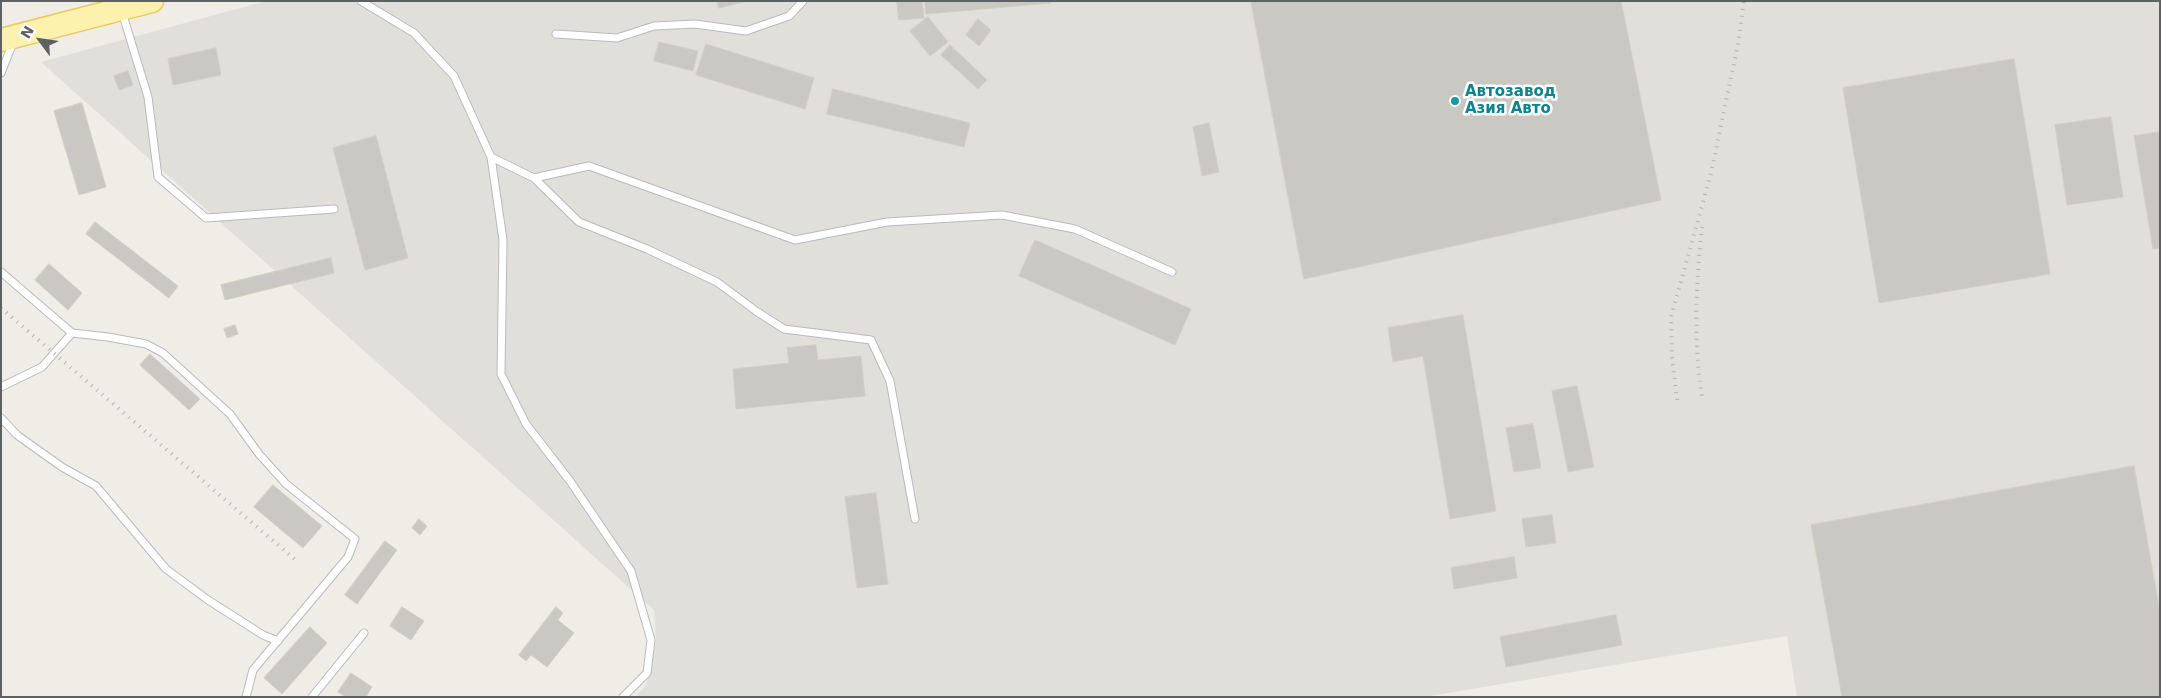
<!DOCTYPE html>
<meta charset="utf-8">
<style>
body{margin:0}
#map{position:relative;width:2161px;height:698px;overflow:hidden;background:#efede5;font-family:"DejaVu Sans",sans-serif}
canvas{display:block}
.frame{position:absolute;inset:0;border:2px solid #5d6065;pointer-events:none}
.north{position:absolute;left:15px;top:15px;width:50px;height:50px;-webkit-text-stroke:4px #fff;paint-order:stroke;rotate:301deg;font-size:14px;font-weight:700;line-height:20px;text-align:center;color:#5d6065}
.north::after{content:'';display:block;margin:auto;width:18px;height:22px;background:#5d6065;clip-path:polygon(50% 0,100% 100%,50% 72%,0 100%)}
</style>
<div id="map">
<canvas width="2161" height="698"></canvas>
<div class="frame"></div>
<div class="north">N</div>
</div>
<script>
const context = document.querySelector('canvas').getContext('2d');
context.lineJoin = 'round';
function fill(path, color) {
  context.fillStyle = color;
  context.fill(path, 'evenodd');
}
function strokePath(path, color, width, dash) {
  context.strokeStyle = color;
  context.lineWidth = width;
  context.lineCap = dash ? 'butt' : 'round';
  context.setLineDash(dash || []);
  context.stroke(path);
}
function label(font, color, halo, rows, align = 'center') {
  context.font = font + ' "DejaVu Sans",sans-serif';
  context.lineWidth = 5;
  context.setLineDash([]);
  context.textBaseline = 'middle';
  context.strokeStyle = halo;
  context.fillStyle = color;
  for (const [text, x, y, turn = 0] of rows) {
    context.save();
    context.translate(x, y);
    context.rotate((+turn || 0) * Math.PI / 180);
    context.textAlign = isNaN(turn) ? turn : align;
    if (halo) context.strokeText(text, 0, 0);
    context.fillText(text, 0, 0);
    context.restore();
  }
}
fill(new Path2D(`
 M266,1H2160V697H1797L1787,636L1424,697H635L646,685L656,642L654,610L41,62Z`), '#e1dfda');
const building = new Path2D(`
 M717,1H747L719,8Z
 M897,1H922L924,18L899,20Z
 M925,1H1051V3L926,14Z
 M1251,1H1621L1661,200L1304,279Z
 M928,17L948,42L930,56L910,31Z
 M978,19L991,30L979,46L966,35Z
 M659,42L698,51L693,71L654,61Z
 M706,44L814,78L805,109L696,75Z
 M950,45L987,80L978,89L941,55Z
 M216,48L221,75L173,85L168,59Z
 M2014,59L2050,274L1879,303L1843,88Z
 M128,71L133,85L119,90L114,76Z
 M833,89L970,123L964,147L827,114Z
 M82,103L106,187L79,195L54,111Z
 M2111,117L2123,197L2067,205L2055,125Z
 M1209,123L1219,172L1202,176L1193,127Z
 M2160,132V248L2153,249L2134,136Z
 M376,136L408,258L365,270L333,148Z
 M95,222L178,286L169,298L86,234Z
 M1035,240L1191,309L1175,345L1019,276Z
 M331,258L334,273L225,300L221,285Z
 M49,264L82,293L68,310L35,280Z
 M1463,315L1496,511L1450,519L1423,356L1393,362L1388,328Z
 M235,325L238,334L227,338L224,329Z
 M816,345L818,360L861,356L865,396L736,409L733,369L789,363L787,348Z
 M150,354L200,399L189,410L140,365Z
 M1577,386L1594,467L1568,472L1552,391Z
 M1533,424L1541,468L1514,472L1506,428Z
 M2134,466L2160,612V697H1842L1811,525Z
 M273,485L322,526L303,548L254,507Z
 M876,493L888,584L857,588L845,497Z
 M1552,515L1556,543L1526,547L1522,519Z
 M419,519L427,526L420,535L412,528Z
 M385,541L397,550L357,604L345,595Z
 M1514,557L1517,578L1454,589L1451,568Z
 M402,607L424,621L411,640L390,626Z
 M556,607L563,613L558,620L574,633L547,667L531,655L526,661L519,655Z
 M1616,615L1622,645L1506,667L1500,637Z
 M310,627L327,643L282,694L264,678Z
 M351,673L372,687L366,697H346L338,692Z`);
fill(building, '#cac8c2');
strokePath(building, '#d3cfc4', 1);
const lane = new Path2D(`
 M361,1L414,33L454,76L491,157L503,240L501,374L526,424L570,481L631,571L651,640L647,673L623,697
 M122,12L148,97L158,177L206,218L334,209
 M556,34L617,38L654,26L695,24L746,31L789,16L803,1
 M1,73L14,40
 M491,157L534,178L579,222L647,249L717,282L756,311L784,329L871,340L890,381L915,519
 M534,178L589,166L795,240L887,222L1002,215L1075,229L1172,272
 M1,272L72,333L42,367L1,387
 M72,333L108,337L146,344L163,353L230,414L259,454L286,484L355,539L348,557L253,670L246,697
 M1,418L17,435L62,467L96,486L166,569L208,600L263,635L278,641
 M312,697L364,633`);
const primary = new Path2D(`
 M1,40L152,1`);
strokePath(lane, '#b8babf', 9);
strokePath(primary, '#ecc861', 25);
strokePath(lane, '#fff', 7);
strokePath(primary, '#fcf1ad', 22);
strokePath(new Path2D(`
 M1702,227C1696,284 1693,340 1702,397
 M1,308L298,562
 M1677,400L1672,357L1671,317L1711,173L1738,44L1744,1`), '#b4b4b5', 4, [1, 6]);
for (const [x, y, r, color] of [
 [1455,101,5,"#0f9aa8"]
]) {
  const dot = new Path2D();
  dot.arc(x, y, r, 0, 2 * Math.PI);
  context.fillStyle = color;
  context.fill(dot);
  strokePath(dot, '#fff', 2);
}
label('bold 15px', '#0d838f', '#fff', [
 ["Автозавод",1465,92],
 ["Азия Авто",1465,109]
], 'left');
</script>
